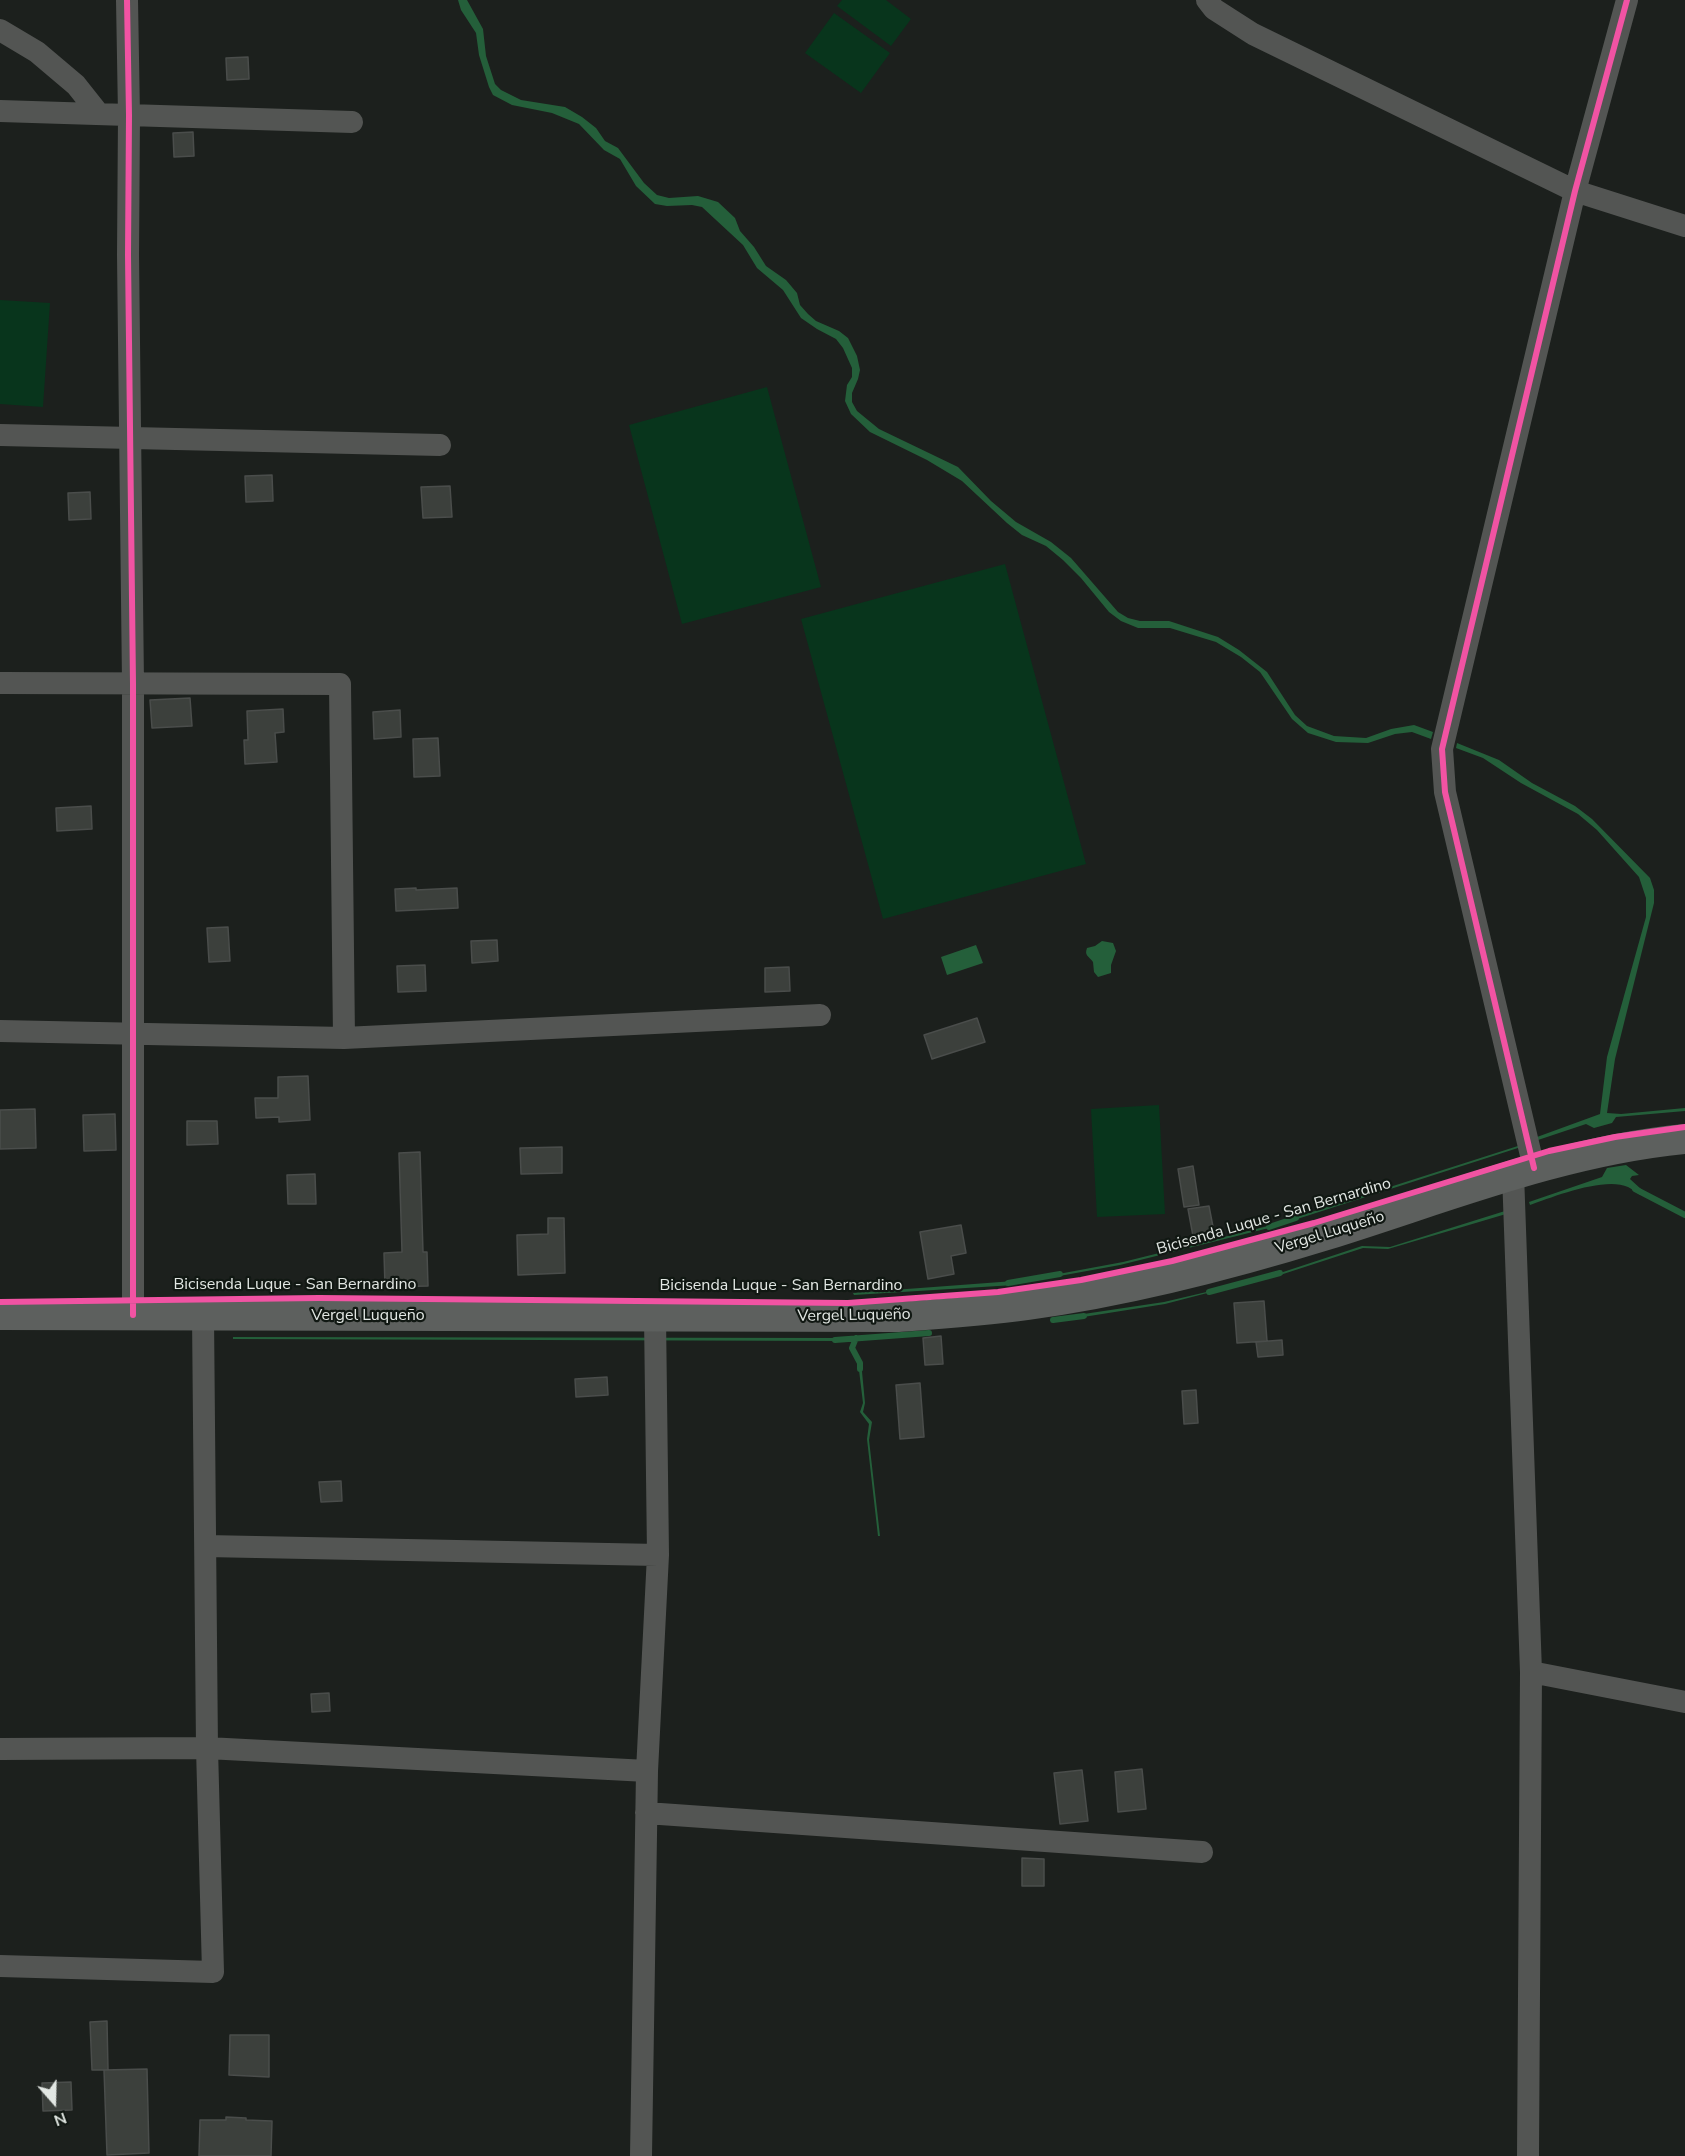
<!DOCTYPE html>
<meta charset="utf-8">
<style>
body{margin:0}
#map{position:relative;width:1685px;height:2156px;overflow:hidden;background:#1c201d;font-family:"Nunito Sans",sans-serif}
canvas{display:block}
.north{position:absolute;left:24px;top:2072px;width:60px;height:60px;-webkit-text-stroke:4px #111813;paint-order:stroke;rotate:160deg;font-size:16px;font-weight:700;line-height:24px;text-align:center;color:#e2e7e3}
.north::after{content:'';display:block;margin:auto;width:21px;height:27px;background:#e2e7e3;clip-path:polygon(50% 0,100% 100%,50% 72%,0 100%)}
</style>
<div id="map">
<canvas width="1685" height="2156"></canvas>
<div class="north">N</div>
</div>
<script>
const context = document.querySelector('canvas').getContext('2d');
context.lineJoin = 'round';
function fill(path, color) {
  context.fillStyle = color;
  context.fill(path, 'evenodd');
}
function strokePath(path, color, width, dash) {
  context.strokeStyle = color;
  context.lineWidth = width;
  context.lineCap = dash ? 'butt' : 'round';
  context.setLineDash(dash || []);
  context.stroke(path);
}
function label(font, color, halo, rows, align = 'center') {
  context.font = font + ' "Nunito Sans",sans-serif';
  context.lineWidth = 4.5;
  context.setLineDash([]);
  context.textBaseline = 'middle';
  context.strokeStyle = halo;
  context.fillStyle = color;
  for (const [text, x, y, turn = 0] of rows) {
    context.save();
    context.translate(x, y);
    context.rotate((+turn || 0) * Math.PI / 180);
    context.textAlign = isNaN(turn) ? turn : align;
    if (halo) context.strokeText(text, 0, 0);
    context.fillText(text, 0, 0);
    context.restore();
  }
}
fill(new Path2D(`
 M842,0H886L911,19L891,46L837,6Z
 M834,13L890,53L861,93L805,53Z
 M0,300L50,303L43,407L0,404Z
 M767,387L821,587L682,624L629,425Z
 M1005,564L1086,864L883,919L801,619Z
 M1159,1105L1165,1214L1097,1217L1091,1109Z
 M1591,1140C1400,1199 1199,1271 1000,1295C891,1308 781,1303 672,1302C539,1301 407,1300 275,1299V1296L848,1301L1000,1291L1081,1278L1172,1260L1314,1221L1517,1158Z`), '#08351c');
fill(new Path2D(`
 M458,0H467L483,29L486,56L495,84L501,90L521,100L565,107L582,117L596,128L605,141L618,148L644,183L657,195L669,198L698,196L718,202L735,218L740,231L754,247L766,266L786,280L797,293L800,305L808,314L816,321L839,331L848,338L857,356L860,370L858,379L852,393V402L857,411L879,429L958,467L991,501L1016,522L1051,542L1071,558L1118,612L1128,618L1140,621H1169L1218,637L1239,650L1267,672L1295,715L1307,726L1334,736L1366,738L1391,729L1414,725L1433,732L1431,739L1412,732L1395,734L1368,743L1336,742L1308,733L1292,719L1260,672L1241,657L1216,642L1170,628H1138L1121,621L1109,612L1081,578L1063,560L1046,546L1022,535L1007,523L962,481L927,460L870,432L851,414L845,401L847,385L852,377V368L843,348L836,339L817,329L801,318L783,290L757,268L743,245L702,207L692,205L667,206L655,204L636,186L620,159L604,150L579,124L552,113L512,105L493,95L489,87L479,55L476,33L461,10Z
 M1457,743L1499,760L1532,783L1575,806L1592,819L1650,878L1654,890V903L1615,1059L1607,1113L1621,1114L1685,1108V1111L1616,1117L1612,1123L1594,1128L1586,1124L1538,1140L1537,1137L1600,1114L1607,1057L1646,917V898L1639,877L1597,830L1578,814L1521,783L1483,758L1456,748Z
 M1102,941L1113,943L1116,951L1111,965V973L1098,977L1094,972L1093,962C1089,956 1084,956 1087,948L1095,946Z
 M976,945L983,963L947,975L941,957Z
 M1521,1145V1147L1291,1221L1290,1219Z
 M1626,1165L1639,1175L1632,1176L1630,1179L1642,1190L1640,1195C1636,1192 1632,1189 1628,1187C1605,1176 1552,1197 1530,1205L1529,1202L1602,1177L1607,1168Z
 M1505,1211L1506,1214L1388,1249L1363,1248L1274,1277V1275L1362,1246L1390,1247Z
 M1276,1224L1277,1226L1120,1265L1054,1277L1053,1275L1123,1262Z
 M1014,1281V1285L854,1295L853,1293Z
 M1215,1290V1291L1165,1304L1077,1318V1315L1164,1302Z
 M233,1337L843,1338L842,1341L233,1339Z
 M861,1361L865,1403L863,1412L872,1422L869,1440L880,1536H878L867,1439L869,1424L860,1412L863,1403L858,1362Z`), '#245f3a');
strokePath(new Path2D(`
 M1635,1189L1685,1215
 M1269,1227L1296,1218
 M1008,1283L1060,1274
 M1209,1292L1280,1273
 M1053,1320L1084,1316
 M856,1338L852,1348L860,1363V1369
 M835,1340L929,1333`), '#245f3a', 6);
const building = new Path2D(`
 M248,57L249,79L227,80L226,58Z
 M193,132L194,156L174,157L173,133Z
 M272,475L273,501L246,502L245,476Z
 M450,486L452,517L423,518L421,487Z
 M90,492L91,519L69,520L68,493Z
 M190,698L192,726L152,728L150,700Z
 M283,709L284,732L275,733L277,762L245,764L244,740H248L247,711Z
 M400,710L401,737L374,739L373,712Z
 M438,738L440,776L414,777L413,739Z
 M91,806L92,829L57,831L56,808Z
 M416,888V890L457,888L458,908L396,911L395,889Z
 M228,927L230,961L209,962L207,928Z
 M497,940L498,961L472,963L471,941Z
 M425,965L426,991L398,992L397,966Z
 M789,967L790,991L765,992V968Z
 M977,1018L985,1042L932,1059L924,1035Z
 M308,1076L310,1120L279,1122V1117L256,1118L255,1098H278V1077Z
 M35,1109L36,1148L0,1149V1110Z
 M115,1114L116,1150L84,1151L83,1115Z
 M187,1121H217L218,1144L187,1145Z
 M562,1147V1173L521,1174L520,1148Z
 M420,1152L423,1252H427L428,1286L385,1287L384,1253L402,1252L399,1153Z
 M1193,1166L1199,1205L1184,1207L1178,1169Z
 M315,1174L316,1204H288L287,1175Z
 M1209,1206L1214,1232L1193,1236L1188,1209Z
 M548,1218H564L565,1273L518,1275L517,1235L548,1234Z
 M961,1225L966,1253L951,1256L954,1274L928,1279L920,1232Z
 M1264,1301L1267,1341L1237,1343L1234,1303Z
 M941,1336L943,1364L925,1365L923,1338Z
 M1282,1340L1283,1355L1258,1357L1256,1342Z
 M607,1377L608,1395L576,1397L575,1379Z
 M920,1383L924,1437L900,1439L896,1385Z
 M1196,1390L1198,1423L1184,1424L1182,1391Z
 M341,1481L342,1501L321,1502L319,1482Z
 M329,1693L330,1711L312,1712L311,1694Z
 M1142,1769L1146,1809L1118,1812L1115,1772Z
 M1082,1770L1088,1821L1060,1824L1054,1773Z
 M1022,1858L1044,1859V1886H1022Z
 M107,2021L108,2070H92L90,2022Z
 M230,2035H269V2077L229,2075Z
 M147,2069L149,2153L107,2155L104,2070Z
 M71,2082L72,2110L43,2111L42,2083Z
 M226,2117L246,2118V2120L272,2121L271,2156H199L200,2120H226Z`);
fill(building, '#3c403c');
strokePath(building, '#4a4d4b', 1.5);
strokePath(new Path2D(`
 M127,0L129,115L128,255L133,684V1315
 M1207,0L1214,9L1253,34L1575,191L1685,226
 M0,30L37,52L76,85L99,114
 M0,111L352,122
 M0,435L440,445
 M0,683L340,684L344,1038
 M0,1031L344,1038L820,1015
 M1534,1168L1445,792L1442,749L1575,191L1627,0
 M1513,1174L1531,1672L1528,2156
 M206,1546L658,1555
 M1531,1672L1685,1702
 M0,1749L207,1748L647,1771
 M646,1813L1202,1852
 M0,1966L213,1972L207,1748L203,1315
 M641,2156L647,1771L658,1555L655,1316`), '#535553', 22);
strokePath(new Path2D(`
 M0,1315L898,1317C941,1314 985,1311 1028,1305C1130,1291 1230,1265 1327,1235C1446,1198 1561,1151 1685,1139`), '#5d605e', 30);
strokePath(new Path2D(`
 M127,0L129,115L128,255L133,684V1315
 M1534,1168L1445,792L1442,749L1575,191L1627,0
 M0,1302L319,1298L848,1303L998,1292L1081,1280L1172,1261L1314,1223L1549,1151L1615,1137L1685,1127`), '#f153a3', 6);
label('16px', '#e2e7e3', '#111813', [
 ["Bicisenda Luque - San Bernardino",1274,1217,-16],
 ["Vergel Luqueño",1330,1233,-17],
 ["Bicisenda Luque - San Bernardino",295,1285],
 ["Bicisenda Luque - San Bernardino",781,1286],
 ["Vergel Luqueño",368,1316],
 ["Vergel Luqueño",854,1316,-1]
]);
</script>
